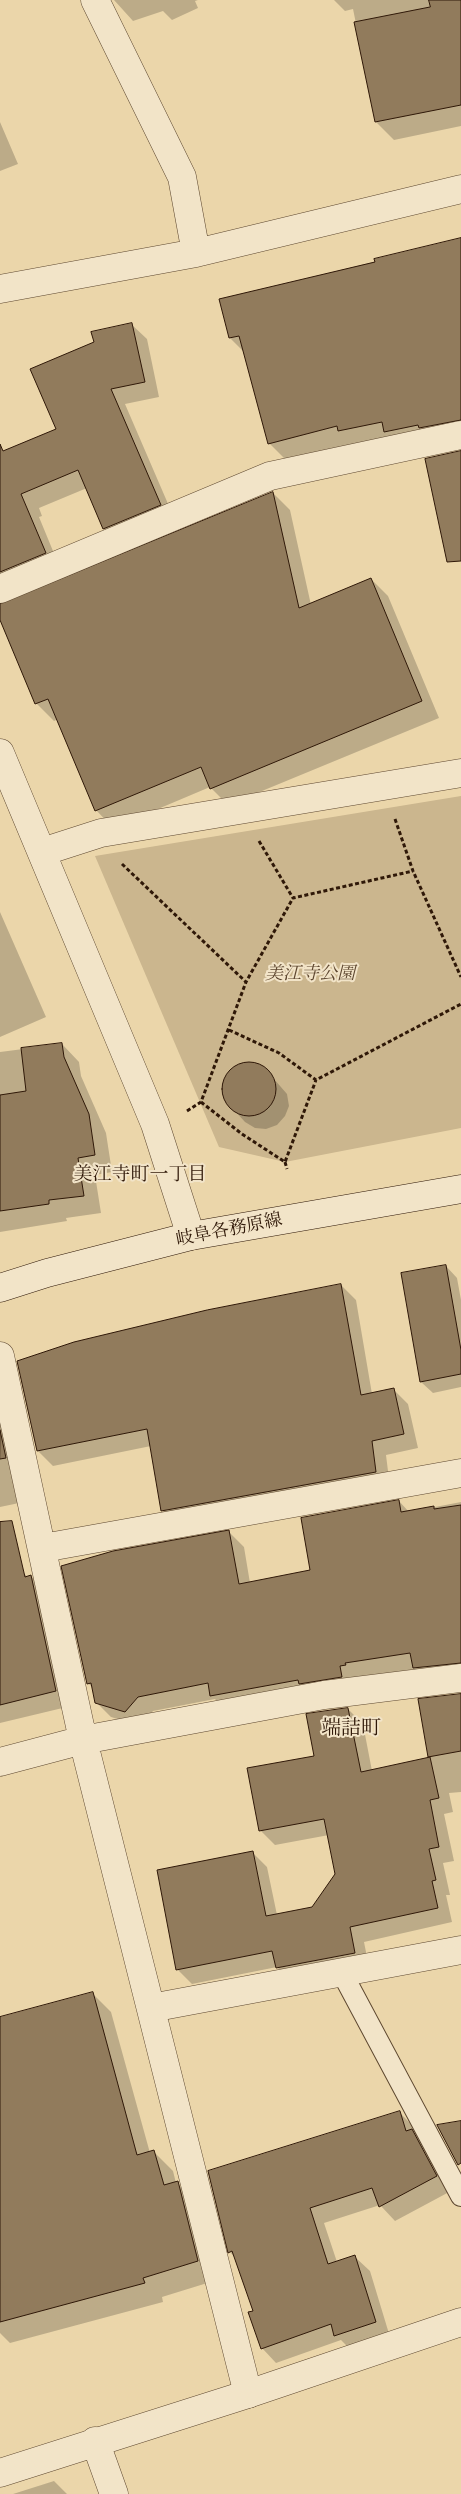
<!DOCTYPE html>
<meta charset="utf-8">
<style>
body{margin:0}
canvas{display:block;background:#ebd6aa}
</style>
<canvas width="461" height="2494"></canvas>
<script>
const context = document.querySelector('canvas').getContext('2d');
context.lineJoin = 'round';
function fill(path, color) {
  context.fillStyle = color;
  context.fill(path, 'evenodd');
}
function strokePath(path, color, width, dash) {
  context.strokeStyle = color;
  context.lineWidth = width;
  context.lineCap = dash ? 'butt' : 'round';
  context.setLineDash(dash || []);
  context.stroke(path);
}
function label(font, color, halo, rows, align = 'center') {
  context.font = font + ' "Old Standard TT","Noto Serif JP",serif';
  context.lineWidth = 4;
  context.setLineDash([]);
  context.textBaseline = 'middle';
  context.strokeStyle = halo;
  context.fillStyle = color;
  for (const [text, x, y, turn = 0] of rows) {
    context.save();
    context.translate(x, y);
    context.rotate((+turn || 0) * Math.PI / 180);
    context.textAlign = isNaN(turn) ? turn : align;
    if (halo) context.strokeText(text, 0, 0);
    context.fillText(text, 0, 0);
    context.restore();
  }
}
fill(new Path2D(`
 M461,796V1128L285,1162L219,1147L95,856Z`), '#cbb68e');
fill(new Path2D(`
 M114,0H198L195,1L198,8L172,20L163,11L133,21Z
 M334,0H461V126L394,140L376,122L353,9L345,11Z
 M0,122L18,164L0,171Z
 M461,240V440L357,448L353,444L287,461L269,443L245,353L230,338L221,300Z
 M131,324L147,339L159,397L125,404L175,520L119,544L104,528L87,488L39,508L42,516L39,517L60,568L0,590V453L57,429L95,343Z
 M273,493L290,510L311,605L371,579L388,596L439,718L228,805L210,787L113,828L96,810L58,719L54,721L36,703L0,617V607Z
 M0,912L46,1017L0,1037Z
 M62,1044L79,1062L81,1076L106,1133L112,1172L95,1175L101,1213L66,1218L67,1221L0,1232V1052Z
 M245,1064L257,1065L267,1071L287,1094L289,1106L285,1116L277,1125L266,1129L255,1128L245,1122L224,1099L223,1087L226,1076L234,1068Z
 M446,1266L457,1278L461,1300V1387L433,1393L421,1382Z
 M341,1285L356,1300L372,1394L393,1389L408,1404L418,1448L386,1455L390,1487L177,1525L162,1510L151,1446L53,1466L38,1451Z
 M0,1406L24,1502L0,1507Z
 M399,1501L409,1512L461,1502V1679L429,1682L415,1669L360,1678L226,1711L215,1699L153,1711L140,1726L111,1717L96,1702L93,1688L88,1683L229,1532L244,1547L250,1583L312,1571Z
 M23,1573L28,1577L31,1576L46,1591L71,1706L0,1723V1578Z
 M461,1695V1792L449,1793L453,1812L444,1814L454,1861L443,1863L450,1895H446L452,1922L364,1942L369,1967L292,1982L277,1967L192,1984L177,1969L253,1853L267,1867L277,1915L313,1908L337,1874L329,1835L275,1845L260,1830L316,1757L348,1709L363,1724L372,1771L430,1758L420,1700Z
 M92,1993L111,2012L150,2153L154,2152L173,2171L176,2183L197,2201L217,2280L162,2297L163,2302L10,2343L0,2333V2018Z
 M399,2112L414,2127L417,2136L426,2145L451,2191L395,2221L380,2205L324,2223L337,2262L355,2257L370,2271L390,2337L350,2349L341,2340L276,2363L262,2348L254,2311L236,2259L230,2252Z
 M54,2481L67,2494H13Z`), '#0003');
const building = new Path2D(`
 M429,0H461V105L375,122L354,22L430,7Z
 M461,238V420L419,428L418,425L384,432L382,422L338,431L337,426L268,444L239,336L229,338L219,299L375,262L374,259Z
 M132,323L145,382L111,389L161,505L103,529L78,470L21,494L46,553L0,572V444L3,451L56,429L30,369L94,342L91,332Z
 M461,451V561L447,562L425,459Z
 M273,492L299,608L371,578L422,701L210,789L201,767L95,811L48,699L35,704L0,620V604Z
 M62,1043L64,1057L89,1114L95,1155L78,1158L84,1196L49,1200V1204L0,1211V1095L26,1091L21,1048Z
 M222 1089a27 27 0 1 1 54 0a27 27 0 1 1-54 0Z
 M446,1265L461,1350V1374L420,1382L401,1273Z
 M341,1284L361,1395L394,1388L404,1434L372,1441L376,1472L161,1511L147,1429L37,1451L17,1361L74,1342L207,1310Z
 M0,1430L6,1458L0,1459Z
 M399,1500L401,1512L434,1506V1509L461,1505V1663L413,1668L410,1653L345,1663L346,1665L340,1666L342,1677L299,1684L298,1680L210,1696L208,1683L138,1697L125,1712L95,1703L91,1683L87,1684L61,1566L113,1551L229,1530L239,1584L310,1570L301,1518Z
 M12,1521L25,1577L31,1575L56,1691L0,1705V1522Z
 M461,1694V1751L428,1757L418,1699Z
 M348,1708L361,1772L430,1757L439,1798L430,1800L439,1847L429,1849L436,1880L432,1881L438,1908L350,1927L355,1953L276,1968L272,1951L176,1970L157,1870L253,1851L266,1916L312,1907L335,1874L324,1819L259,1831L247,1768L314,1756L306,1714Z
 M93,1992L137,2155L154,2150L164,2185L178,2181L198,2261L143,2278L145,2283L0,2322V2017Z
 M400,2111L406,2131L412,2129L437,2176L379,2207L372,2188L310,2208L328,2264L355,2255L376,2322L334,2336L331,2324L261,2349L248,2312L253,2311L232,2251L228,2253L208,2171Z
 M461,2121V2163L458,2165L437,2125Z`);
fill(building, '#917b5c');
strokePath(building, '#2f1808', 1);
const service = new Path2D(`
 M342,1973L461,2196`);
const minor = new Path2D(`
 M0,589L270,476L461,435
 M42,852L101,833L461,773
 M0,1356L83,1740L248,2394
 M43,1548L461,1473
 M0,1762L83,1740L324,1695L461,1678
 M151,2008L461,1950
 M95,2441L114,2494`);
const tertiary = new Path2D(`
 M95,0L182,177L196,253
 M0,289L196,253L461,189
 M0,753L155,1124L191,1236
 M0,2473L248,2394L461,2322`);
const secondary = new Path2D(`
 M0,1288L47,1273L191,1236L461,1189`);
strokePath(service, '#5e4830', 22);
strokePath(minor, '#5e4830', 29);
strokePath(tertiary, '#5e4830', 29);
strokePath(secondary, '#2f1808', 29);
strokePath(new Path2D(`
 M395,819L413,871L461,977
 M259,841L293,898L413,871
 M122,864L246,982L293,898
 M229,1030L279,1053L316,1080L461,1004
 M201,1102L242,1134L285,1162L316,1080
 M187,1111L201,1102L246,982
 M285,1162L287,1169`), '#2f1808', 3, [4, 2.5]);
strokePath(service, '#f2e4c8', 20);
strokePath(minor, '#f2e4c8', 28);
strokePath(tertiary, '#f2e4c8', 28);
strokePath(secondary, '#f2e4c8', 28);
label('italic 18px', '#5e4730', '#f2e4c8', [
 ["美江寺公園",310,974]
]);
label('18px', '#2f1808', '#f2e4c8', [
 ["岐阜各務原線",229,1230,-11]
]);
label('19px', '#2f1808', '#f2e4c8', [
 ["美江寺町一丁目",140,1175]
]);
label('20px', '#2f1808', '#f2e4c8', [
 ["端詰町",351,1729]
]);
</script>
